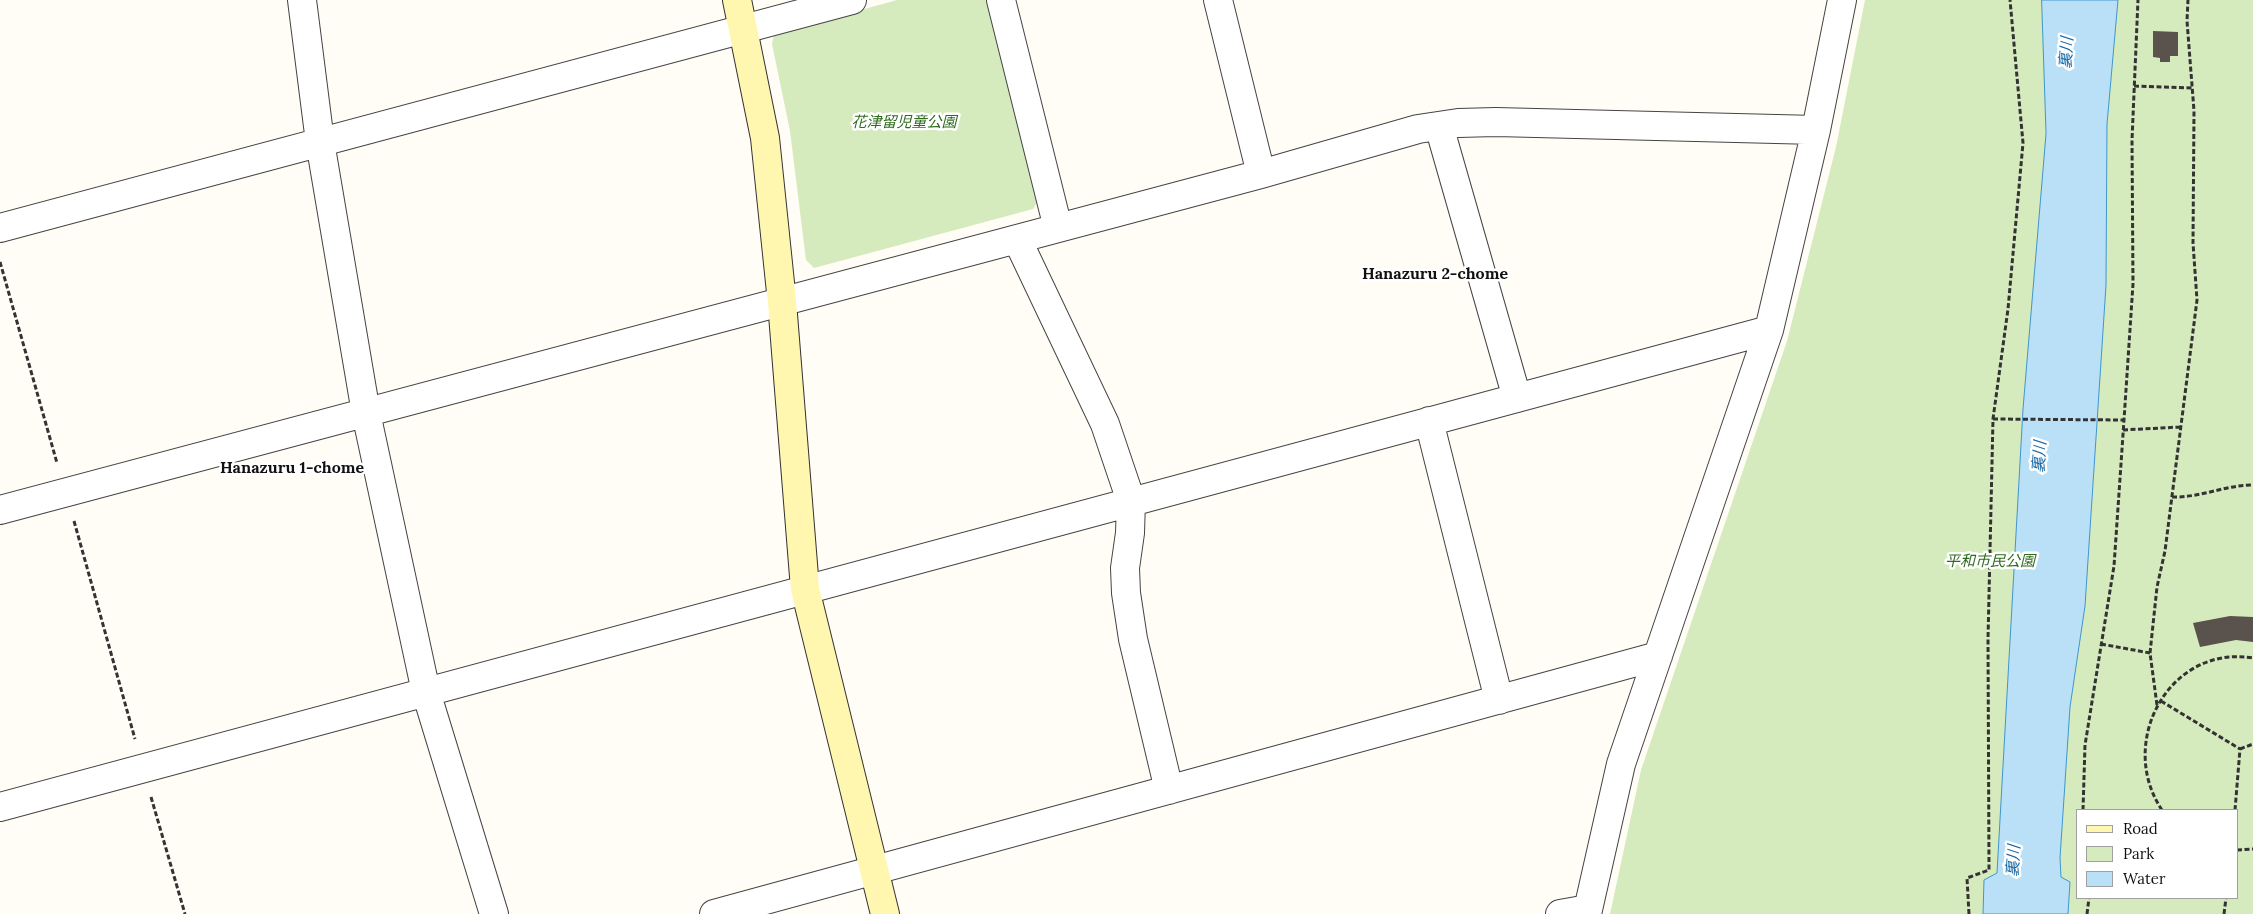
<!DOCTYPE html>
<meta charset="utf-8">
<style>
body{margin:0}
#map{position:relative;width:2253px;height:914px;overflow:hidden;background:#fffdf5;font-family:Lora,serif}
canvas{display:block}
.legend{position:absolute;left:2076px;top:809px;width:162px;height:90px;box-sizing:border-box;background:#fff;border:1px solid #a0a0a0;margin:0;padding:6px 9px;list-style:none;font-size:15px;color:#111}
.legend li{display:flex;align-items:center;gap:10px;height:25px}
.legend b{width:25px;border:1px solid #a0a0a0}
</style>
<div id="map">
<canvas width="2253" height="914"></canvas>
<ul class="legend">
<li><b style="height:6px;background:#fff6b0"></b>Road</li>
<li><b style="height:14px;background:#d5ebbd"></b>Park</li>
<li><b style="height:14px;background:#b9e0f7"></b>Water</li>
</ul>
</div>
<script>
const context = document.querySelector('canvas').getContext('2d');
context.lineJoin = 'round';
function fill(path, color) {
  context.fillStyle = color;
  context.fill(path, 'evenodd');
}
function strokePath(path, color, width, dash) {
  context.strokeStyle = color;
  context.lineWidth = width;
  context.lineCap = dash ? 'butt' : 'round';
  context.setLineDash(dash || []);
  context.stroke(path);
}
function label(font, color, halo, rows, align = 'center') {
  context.font = font + ' Lora,"Noto Sans JP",serif';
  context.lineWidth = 5;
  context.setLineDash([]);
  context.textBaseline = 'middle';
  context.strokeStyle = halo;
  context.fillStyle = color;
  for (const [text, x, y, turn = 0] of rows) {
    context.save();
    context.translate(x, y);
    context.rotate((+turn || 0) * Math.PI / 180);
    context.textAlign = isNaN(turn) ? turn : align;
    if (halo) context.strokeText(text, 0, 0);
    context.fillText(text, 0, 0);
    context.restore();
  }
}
fill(new Path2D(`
 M897,0H989L1040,198L1033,209L814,268L806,260L790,131L772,44L774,34Z
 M1865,0H2253V914H1610L1641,770L1787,341L1836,147ZM2077,810H2237V898H2077Z`), '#d5ebbd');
const water = new Path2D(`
 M2042,0H2118L2107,124L2106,285L2085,606L2070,707L2060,858L2061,877L2070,882L2068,914H1983L1984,880L1997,873L2023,409L2046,134Z`);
fill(water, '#b9e0f7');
strokePath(water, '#3f96cf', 1);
fill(new Path2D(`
 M2153,31L2178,32V56H2170V62H2160V58L2153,57Z
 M2230,616L2253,617V642L2236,640L2200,647L2193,623Z`), '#5a524d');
const street = new Path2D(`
 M302,0L320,142L366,413L426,692L494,914
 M1001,0L1058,228
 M1218,0L1261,174
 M1439,126L1517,398
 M0,228L852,0
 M1017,239L1105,424L1131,501L1130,533L1125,568L1126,593L1133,639L1169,790
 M1429,421L1499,700
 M0,510L1261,174L1418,129L1458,123L1496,122L1816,130
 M0,807L1769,330
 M714,914L1658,656
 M1560,914L1588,909
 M1587,914L1621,764L1769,330L1816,130L1842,0`);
const secondary = new Path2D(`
 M737,0L765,138L782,302L805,589L885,914`);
strokePath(street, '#444', 30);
strokePath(secondary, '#333', 30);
strokePath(new Path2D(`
 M2134,86L2192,88
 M0,262L57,463
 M1993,419L2124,420
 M2123,430L2180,427
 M2172,497C2200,498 2225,485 2253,485
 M74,521L135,739
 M2101,644L2150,653
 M2161,701L2240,749
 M2157,705L2150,653L2157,587L2165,551L2197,300L2193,243L2194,111L2187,21L2188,0
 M2240,749L2253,744
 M151,797L185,914
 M2083,810L2085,745L2114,566L2124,420L2133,284L2132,140L2138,0
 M2162,810C2116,742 2170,644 2253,658
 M2235,810L2240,749
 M2237,850L2253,849
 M1969,914L1967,878L1989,870L1988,639L1993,419L2008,309L2023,143L2010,0
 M2087,914L2089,898
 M2224,914L2226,898`), '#333', 3, [5, 2.5]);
strokePath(street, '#fff', 28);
strokePath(secondary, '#fff6b0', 28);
label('italic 15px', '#2f6b1f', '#fff', [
 ["花津留児童公園",904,123],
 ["平和市民公園",1990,562]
]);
label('italic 16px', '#1768a6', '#fff', [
 ["裏川",2067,53,-86],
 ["裏川",2040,457,-86],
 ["裏川",2014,861,-86]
]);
label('bold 16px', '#111', '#fff', [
 ["Hanazuru 2-chome",1435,274],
 ["Hanazuru 1-chome",292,468]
]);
</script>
